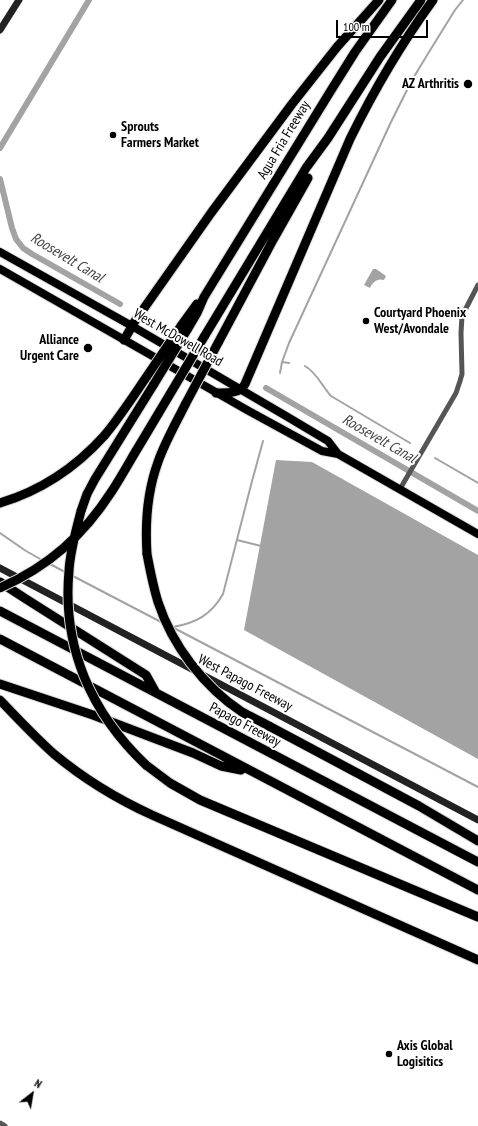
<!DOCTYPE html>
<style>
body{margin:0}
#map{position:relative;width:478px;height:1126px;overflow:hidden;background:#fff;font-family:"PT Sans Narrow",sans-serif}
canvas{display:block}
.north{position:absolute;left:12px;top:1074px;width:40px;height:40px;-webkit-text-stroke:3px #fff;paint-order:stroke;rotate:31deg;font-size:11px;font-weight:700;line-height:16px;text-align:center;color:#000}
.north::after{content:'';display:block;margin:auto;width:14px;height:18px;background:#000;clip-path:polygon(50% 0,100% 100%,50% 72%,0 100%)}
.scale{position:absolute;left:336px;top:20px;width:92px;height:18px;box-sizing:border-box;border:2px solid #000;border-top:0;padding-left:5px;font-size:12px;line-height:14px;white-space:nowrap;color:#000;-webkit-text-stroke:3px #fff;paint-order:stroke}
</style>
<div id="map">
<canvas width="478" height="1126"></canvas>
<div class="north">N</div>
<div class="scale">100 m</div>
</div>
<script>
const context = document.querySelector('canvas').getContext('2d');
context.lineJoin = 'round';
function fill(path, color) {
  context.fillStyle = color;
  context.fill(path, 'evenodd');
}
function strokePath(path, color, width, dash) {
  context.strokeStyle = color;
  context.lineWidth = width;
  context.lineCap = dash ? 'butt' : 'round';
  context.setLineDash(dash || []);
  context.stroke(path);
}
function label(font, color, halo, rows, align = 'center') {
  context.font = font + ' "PT Sans Narrow",sans-serif';
  context.lineWidth = 4;
  context.setLineDash([]);
  context.textBaseline = 'middle';
  context.strokeStyle = halo;
  context.fillStyle = color;
  for (const [text, x, y, turn = 0] of rows) {
    context.save();
    context.translate(x, y);
    context.rotate((+turn || 0) * Math.PI / 180);
    context.textAlign = isNaN(turn) ? turn : align;
    if (halo) context.strokeText(text, 0, 0);
    context.fillText(text, 0, 0);
    context.restore();
  }
}
fill(new Path2D(`
 M373,269H376L386,276L384,280C377,278 373,282 370,288L364,285Z
 M276,460L312,462L478,555V759L244,630Z`), '#a3a3a3');
strokePath(new Path2D(`
 M282,362L289,363
 M305,366C317,373 322,386 331,396L410,443
 M280,373L282,362L289,343L391,122L412,80L429,52L455,10L463,0
 M435,458L478,483
 M0,533L26,551L42,560
 M237,540L261,546
 M48,563L65,572
 M71,575L161,622
 M172,627L478,787
 M173,627C196,623 211,615 223,594L251,485L263,441`), '#a3a3a3', 2);
strokePath(new Path2D(`
 M0,148L89,0
 M0,179L12,228L16,239L23,248L32,254L120,304
 M266,388L478,511`), '#a3a3a3', 6);
const primary = new Path2D(`
 M0,252L132,326L286,416L328,441L338,454
 M0,269L247,410L322,451L338,454L478,534`);
const highway = new Path2D(`
 M181,326L197,304
 M187,330L197,313L204,297L330,92L355,52L392,0
 M204,337L306,168L328,138L380,57L421,0
 M124,340L135,321L211,213L292,104L337,47L379,0
 M218,343L273,240L308,178
 M216,393C226,393 240,394 245,384L350,139C374,90 401,44 433,0
 M0,503C40,491 76,467 104,436C119,418 132,398 145,379
 M81,511L87,494L95,479L154,384
 M147,554C145,523 147,492 158,462C165,442 176,423 186,403
 M0,582L26,599L146,675L156,693
 M0,611L478,862
 M0,639L478,890
 M0,684L93,715L193,753L221,766L241,770
 M0,700C18,719 35,737 54,754C84,779 117,799 152,815L478,960
 M269,726L419,806L478,841
 M146,765L170,783L200,800L478,917`);
strokePath(primary, '#dbdbdb', 10);
strokePath(highway, '#dbdbdb', 11);
strokePath(new Path2D(`
 M400,489L456,393L460,381L462,374L461,333L462,316L478,285
 M0,1123L5,1126`), '#555', 5);
strokePath(new Path2D(`
 M0,30L19,0
 M0,568L478,820`), '#222', 7);
strokePath(primary, '#000', 8);
strokePath(highway, '#000', 9);
const highwayBridge = new Path2D(`
 M145,379L181,326
 M154,384L187,330
 M186,403L218,343
 M81,511C76,531 70,551 69,571C62,647 91,713 146,765
 M147,554C150,570 153,586 158,602C172,645 204,687 242,712C251,717 260,721 269,726
 M0,588C49,566 83,536 112,491C123,474 132,457 142,441C163,406 183,372 204,337`);
strokePath(highwayBridge, '#dbdbdb', 11, []);
strokePath(highwayBridge, '#000', 9);
for (const [x, y, r, color] of [
 [468,84,5,"#000"],
 [113,135,4,"#000"],
 [366,321,4,"#000"],
 [88,348,5,"#000"],
 [389,1054,4,"#000"]
]) {
  const dot = new Path2D();
  dot.arc(x, y, r, 0, 2 * Math.PI);
  context.fillStyle = color;
  context.fill(dot);
  strokePath(dot, '#fff', 1.5);
}
label('bold 14px', '#000', '#fff', [
 ["AZ Arthritis",459,84,"right"],
 ["Sprouts",121,127],
 ["Farmers Market",121,143],
 ["Courtyard Phoenix",374,313],
 ["West/Avondale",374,329],
 ["Alliance",79,340,"right"],
 ["Urgent Care",79,356,"right"],
 ["Axis Global",397,1046],
 ["Logisitics",397,1062]
], 'left');
label('14px', '#000', '#fff', [
 ["Agua Fria Freeway",284,140,-59],
 ["West McDowell Road",178,338,30],
 ["West Papago Freeway",245,683,28],
 ["Papago Freeway",245,725,28]
]);
label('italic 15px', '#444', '#fff', [
 ["Roosevelt Canal",67,258,31],
 ["Roosevelt Canal",379,439,30]
]);
</script>
